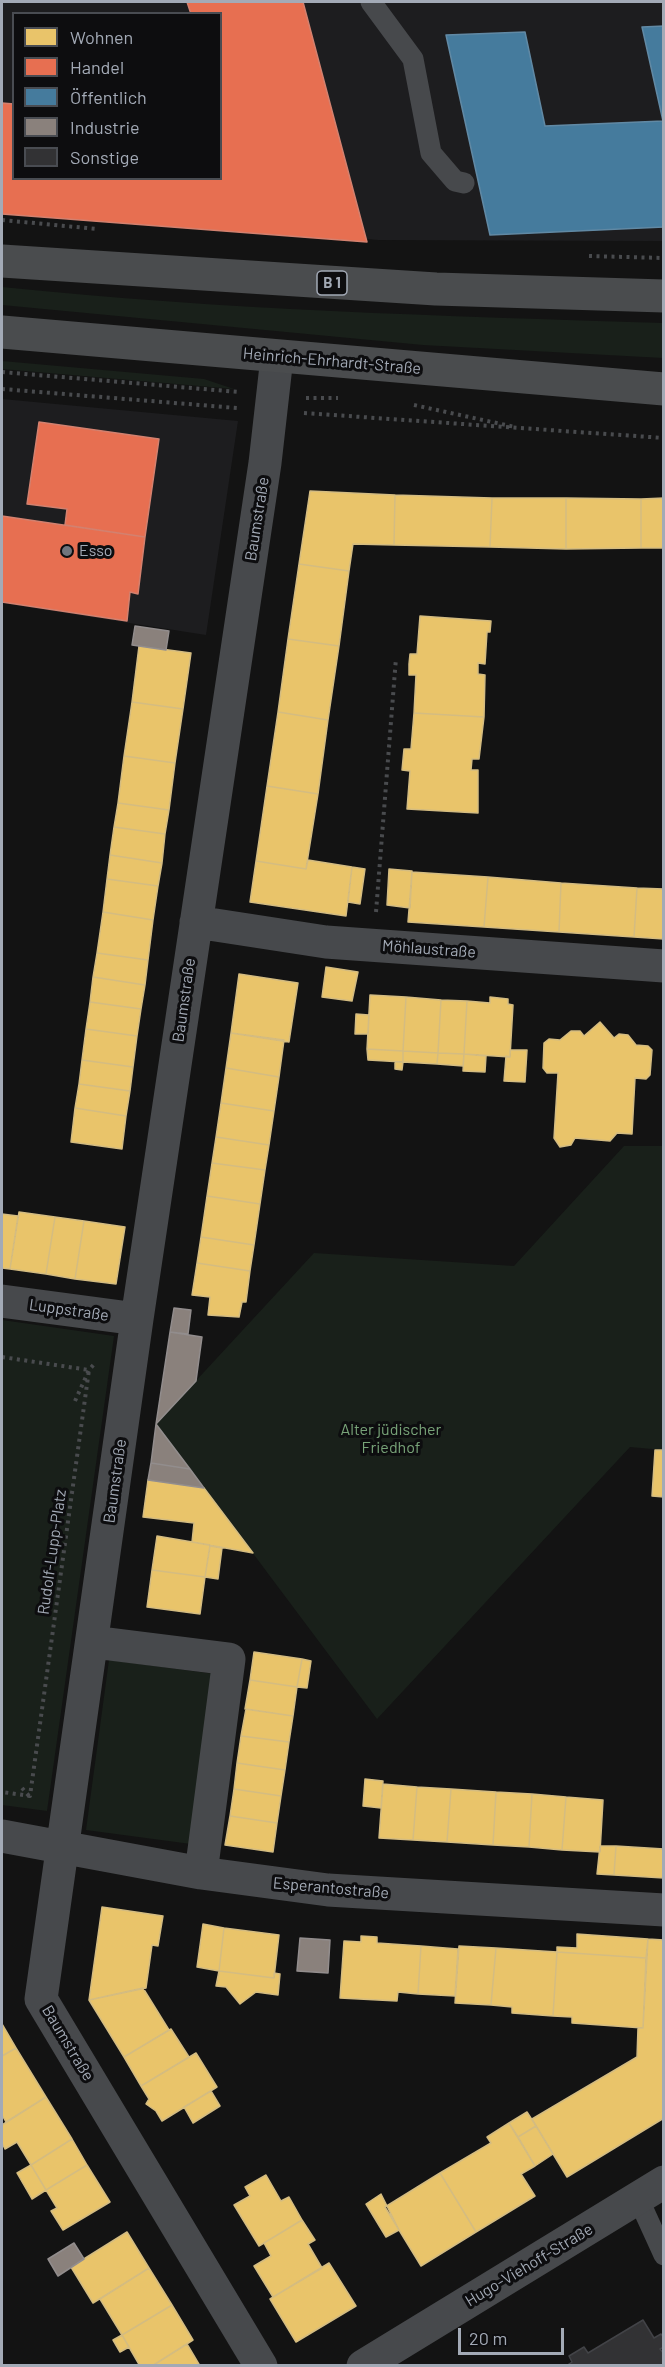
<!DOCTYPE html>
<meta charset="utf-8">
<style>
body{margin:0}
#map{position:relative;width:665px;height:2367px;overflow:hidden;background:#131313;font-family:Barlow,sans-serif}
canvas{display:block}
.frame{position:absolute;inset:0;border:3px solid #a3aab6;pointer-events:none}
.legend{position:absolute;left:12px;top:12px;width:210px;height:168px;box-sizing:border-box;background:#0d0d0f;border:2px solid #494c52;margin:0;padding:8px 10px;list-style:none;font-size:18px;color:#a3aab6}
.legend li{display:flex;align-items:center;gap:12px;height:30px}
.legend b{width:30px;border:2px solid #494c52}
.scale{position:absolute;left:458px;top:2328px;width:106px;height:27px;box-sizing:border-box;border:3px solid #a3aab6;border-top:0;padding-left:8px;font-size:18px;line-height:21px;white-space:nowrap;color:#a3aab6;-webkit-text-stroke:4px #0d0d0f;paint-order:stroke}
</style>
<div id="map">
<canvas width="665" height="2367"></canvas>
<div class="frame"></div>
<ul class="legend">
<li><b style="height:16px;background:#e9c46a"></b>Wohnen</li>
<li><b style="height:16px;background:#e76f51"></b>Handel</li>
<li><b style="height:16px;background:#457b9d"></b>Öffentlich</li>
<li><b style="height:16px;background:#8a817c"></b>Industrie</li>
<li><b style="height:16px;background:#323234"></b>Sonstige</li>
</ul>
<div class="scale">20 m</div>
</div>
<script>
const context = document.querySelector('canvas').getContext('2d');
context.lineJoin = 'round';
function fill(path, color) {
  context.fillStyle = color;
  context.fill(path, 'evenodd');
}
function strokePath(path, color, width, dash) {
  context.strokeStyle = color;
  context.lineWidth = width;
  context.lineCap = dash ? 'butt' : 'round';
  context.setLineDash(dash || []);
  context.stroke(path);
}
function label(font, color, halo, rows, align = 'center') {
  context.font = font + ' Barlow,sans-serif';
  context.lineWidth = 6;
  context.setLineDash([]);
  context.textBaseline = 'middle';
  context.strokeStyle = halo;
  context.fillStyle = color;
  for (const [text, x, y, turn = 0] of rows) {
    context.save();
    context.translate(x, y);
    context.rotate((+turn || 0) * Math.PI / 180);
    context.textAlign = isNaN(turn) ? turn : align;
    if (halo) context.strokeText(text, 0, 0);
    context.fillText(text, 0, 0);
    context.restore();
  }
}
fill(new Path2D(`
 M2,2H663V241L378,240L2,204ZM14,14H220V178H14Z
 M2,399L238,421L206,635L2,603Z`), '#1d1d1f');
fill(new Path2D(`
 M2,287C221,310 443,316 663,323V358L423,345L2,305Z
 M2,361L204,379L234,389L2,369Z
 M624,1146H663V1450L630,1447L377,1719L156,1424L314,1253L514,1266Z
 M2,1320L114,1336L47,1811L2,1805Z
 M109,1660L215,1674L191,1844L86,1830Z`), '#19201a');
const homes = new Path2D(`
 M310,491L395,495L394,545L353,544L349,571L299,564Z
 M395,495L492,498L490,547L394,545Z
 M492,498H566V549L490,547Z
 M566,498L641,499V548L566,549Z
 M664,498V548H641V499Z
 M299,564L349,571L339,646L288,639Z
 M420,616L491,621L490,632H487L485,664L478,663V674L485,675L484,717L414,713L416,675H409V664L410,654H417Z
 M288,639L339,646L328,720L278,712Z
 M139,646L191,653L183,709L132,702Z
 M132,702L183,709L175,763L124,756Z
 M278,712L328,720L318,794L267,786Z
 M414,713L484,717L479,759H472L471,770H478V813L407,809L410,771L402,770L404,749H411Z
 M124,756L175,763L169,810L118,803Z
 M267,786L318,794L306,869L256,861Z
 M118,803L169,810L165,834L114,827Z
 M114,827L165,834L162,863L110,855Z
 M110,855L162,863L158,886L107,879Z
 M308,860L352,867L346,916L250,902L256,861L306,869Z
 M352,867L365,869L360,904L348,902Z
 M389,869L412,871L410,908L387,905Z
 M412,872L488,877L484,927L408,922Z
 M488,877L561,883L559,932L484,927Z
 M107,879L158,886L153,920L103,912Z
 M561,883L637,888L634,937L559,932Z
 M637,888L664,889V939L634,937Z
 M103,912L153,920L148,960L97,953Z
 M97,953L148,960L145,985L93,977Z
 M326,967L358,972L352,1001L322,997Z
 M239,974L298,983L289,1042L231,1033Z
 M93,977L145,985L141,1009L90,1002Z
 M370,995L406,997L403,1051L367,1049Z
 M406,997L441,1000L438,1053L403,1051Z
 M490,997L508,999V1004L513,1005L510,1057L464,1054L467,1001L490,1003Z
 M441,1000L467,1001L464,1054L438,1053Z
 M90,1002L141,1009L137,1036L86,1029Z
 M356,1014L369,1015L368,1034H355Z
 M600,1022L614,1038L619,1034L628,1035L636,1045L648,1046L652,1050L650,1075L646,1079L635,1078L632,1134L617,1133L610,1141L575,1138L571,1145L560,1147L554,1138L558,1073H547L543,1068L544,1043L549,1039L560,1040L571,1031H580L584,1036Z
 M86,1029L137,1036L133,1067L82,1060Z
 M231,1033L284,1040L279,1077L226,1068Z
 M367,1049L403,1051V1062L368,1060Z
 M510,1050H527L525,1082L504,1081L506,1056L510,1057Z
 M403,1051L438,1053L437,1064L403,1062Z
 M438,1053L464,1054L463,1066L437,1064Z
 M464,1054L486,1056L485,1072L463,1071Z
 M82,1060L133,1067L130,1091L79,1084Z
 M395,1062H403L402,1070L395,1069Z
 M226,1068L279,1077L274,1111L221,1103Z
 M79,1084L130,1091L126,1116L75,1108Z
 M221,1103L274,1111L269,1145L216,1137Z
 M75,1108L126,1116L122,1149L71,1142Z
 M216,1137L269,1145L265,1170L212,1163Z
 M212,1163L265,1170L260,1204L207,1196Z
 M207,1196L260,1204L254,1245L201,1237Z
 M19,1212L55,1217L46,1274L10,1269Z
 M2,1214L18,1216L10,1269L2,1268Z
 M55,1217L84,1221L75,1279L46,1274Z
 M84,1221L125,1227L116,1284L75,1279Z
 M201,1237L254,1245L250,1271L197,1263Z
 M197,1263L250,1271L246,1302H242L239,1317L208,1315L210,1297L192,1295Z
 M655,1450H664V1497L652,1496Z
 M148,1480L204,1488L253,1553L192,1542L194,1523L143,1517Z
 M157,1536L210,1545L205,1577L152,1570Z
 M210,1546L222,1548L218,1579L205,1577Z
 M152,1570L205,1577L200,1614L147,1607Z
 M254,1652L302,1659L297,1687L250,1680Z
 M302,1659L311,1661L307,1688L297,1687Z
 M250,1680L297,1687L293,1716L245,1709Z
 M246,1709L293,1716L289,1742L241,1736Z
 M241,1736L289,1742L285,1770L237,1763Z
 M237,1763L285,1770L281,1796L234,1789Z
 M365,1779L383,1781L381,1808L363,1806Z
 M383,1784L417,1787L413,1840L379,1838Z
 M417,1787L451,1789L447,1842L413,1840Z
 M234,1789L281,1796L277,1823L230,1816Z
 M451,1789L496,1792L493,1845L447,1842Z
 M496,1792L532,1794L529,1847L493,1845Z
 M532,1794L566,1797L562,1850L529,1847Z
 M566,1797L603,1800L600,1852L562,1850Z
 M230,1816L277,1823L273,1852L225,1845Z
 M600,1846H616L614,1875L597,1874Z
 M616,1846L664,1849V1878L614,1875Z
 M102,1907L163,1916L158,1946L152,1945L146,1988L89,2000Z
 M203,1924L224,1928L219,1971L197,1967Z
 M224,1928L279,1935L274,1978L219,1971Z
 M577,1934L648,1939L646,1958L557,1952V1947L577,1948Z
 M361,1936L377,1937V1943L421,1946L418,1994L398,1992L397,2001L340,1998L344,1941L361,1942Z
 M648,1939L664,1940V2118L567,2177L532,2119L637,2057L638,2028H643Z
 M421,1946L458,1949L455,1996L418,1994Z
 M459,1946L496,1948L491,2005L455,2003Z
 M496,1948L557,1952L553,2016L512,2013V2007L491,2005Z
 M557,1952L646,1958L643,2028L572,2023V2017L553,2016Z
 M219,1971L274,1978V1973L280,1974L278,1995L256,1992L240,2004L226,1987L216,1986Z
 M143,1988L169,2030L124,2057L89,2000Z
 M2,2024L16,2048L2,2056Z
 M171,2029L189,2057L141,2086L124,2057Z
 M16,2048L46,2097L6,2122L2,2115V2056Z
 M196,2053L217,2087L162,2121L156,2111L146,2104L149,2099L141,2086Z
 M211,2091L220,2106L193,2123L184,2107Z
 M46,2097L72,2139L31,2165L17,2142L5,2149L2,2143V2125Z
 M527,2112L536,2126L518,2137L509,2123Z
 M509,2123L535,2166L521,2174L535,2196L476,2232L440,2173L491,2143L487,2137Z
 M536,2126L553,2154L535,2166L518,2137Z
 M72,2139L87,2165L46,2190L31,2165Z
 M31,2165L46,2190L32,2199L17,2173Z
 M87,2165L110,2202L63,2230L51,2211L57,2208L46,2190Z
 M440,2173L476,2232L421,2266L385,2207Z
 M266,2175L281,2201L289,2197L302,2220L259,2246L234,2205L250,2196L245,2187Z
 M381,2194L399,2230L386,2237L366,2204Z
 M302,2220L315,2240L308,2244L322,2268L273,2297L254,2266L271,2256L264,2243Z
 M127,2232L149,2268L93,2303L71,2267Z
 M329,2263L356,2306L296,2342L270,2299Z
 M149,2268L172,2305L122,2335L100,2299Z
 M172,2305L193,2340L152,2366H140L122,2335Z
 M122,2335L129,2347L120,2352L113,2340Z
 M187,2344L200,2366H152Z`);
fill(homes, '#e9c46a');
strokePath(homes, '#d4bc81', 1.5);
const shops = new Path2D(`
 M187,2H303L367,242L2,214V103L14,104V178H220V14H191Z
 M39,422L159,439L145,537L65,525L67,509L27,504Z
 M2,516L145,537L138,594L130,592L127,621L2,602Z`);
fill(shops, '#e76f51');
strokePath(shops, '#d3816f', 1.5);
const public = new Path2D(`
 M664,26V227L490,235L446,35L525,32L545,126L663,121L642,27Z`);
fill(public, '#457b9d');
strokePath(public, '#6189a4', 1.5);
const industry = new Path2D(`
 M135,626L169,631L166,650L132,645Z
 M174,1308L191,1310L188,1334L170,1332Z
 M170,1332L202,1337L196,1381L156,1424Z
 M156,1424L190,1469L151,1463Z
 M151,1463L190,1469L204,1488L148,1480Z
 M300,1938L330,1940L328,1973L297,1971Z
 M74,2243L84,2259L58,2276L48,2259Z`);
fill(industry, '#8a817c');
strokePath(industry, '#928d8d', 1.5);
const building = new Path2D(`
 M643,2320L654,2338L661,2334L664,2338V2347L660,2349L664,2354V2366H566L572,2362L569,2356L584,2347L588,2353Z`);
fill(building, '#323234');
strokePath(building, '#424347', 1.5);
strokePath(new Path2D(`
 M2,220L97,229
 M589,256L664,258
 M2,372L239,392
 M2,389L237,408
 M306,398H338
 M414,405L515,427
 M304,413L664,438
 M376,912L396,658
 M2,1357L89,1370L30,1796L2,1792
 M75,1401L89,1370L95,1363
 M22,1788L29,1796`), '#494b4e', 4, [3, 4.5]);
strokePath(new Path2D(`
 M371,2L413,59L431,153L455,181L464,183
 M638,2198L664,2255`), '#47494c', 21);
strokePath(new Path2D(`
 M196,922L326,942L664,966
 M2,1301L137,1319
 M93,1642L229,1659L201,1873
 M2,1836L201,1873L328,1890L664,1910
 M261,2366L41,1999L137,1319L265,463L277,357
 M363,2366L664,2182`), '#47494c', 33);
strokePath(new Path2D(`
 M2,261L436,289L664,296
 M2,332L664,389`), '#4a4c4e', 33);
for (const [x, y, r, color] of [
 [67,551,6,"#71757d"]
]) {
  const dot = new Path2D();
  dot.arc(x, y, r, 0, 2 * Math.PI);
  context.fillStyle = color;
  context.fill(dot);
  strokePath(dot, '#0d0d0f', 2);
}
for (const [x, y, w] of [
 [332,283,30]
]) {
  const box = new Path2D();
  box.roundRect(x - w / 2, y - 12, w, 24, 4.5);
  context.fillStyle = '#0d0d0f';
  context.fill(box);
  strokePath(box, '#a3aab6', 1.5);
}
label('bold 15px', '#a3aab6', null, [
 ["B 1",332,283]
]);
label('16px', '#a3aab6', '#0d0d0f', [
 ["Heinrich-Ehrhardt-Straße",332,361,5],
 ["Baumstraße",257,519,-81],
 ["Möhlaustraße",429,949,4],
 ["Baumstraße",184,1000,-82],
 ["Luppstraße",69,1310,8],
 ["Baumstraße",115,1481,-82],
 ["Rudolf-Lupp-Platz",52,1552,-82],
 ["Esperantostraße",331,1888,5],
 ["Baumstraße",68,2043,59],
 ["Hugo-Viehoff-Straße",529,2265,-31]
]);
label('16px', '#a3aab6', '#0d0d0f', [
 ["Esso",79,551]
], 'left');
label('16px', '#78a378', '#0d0d0f', [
 ["Alter jüdischer",391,1430],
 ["Friedhof",391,1448]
]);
</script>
